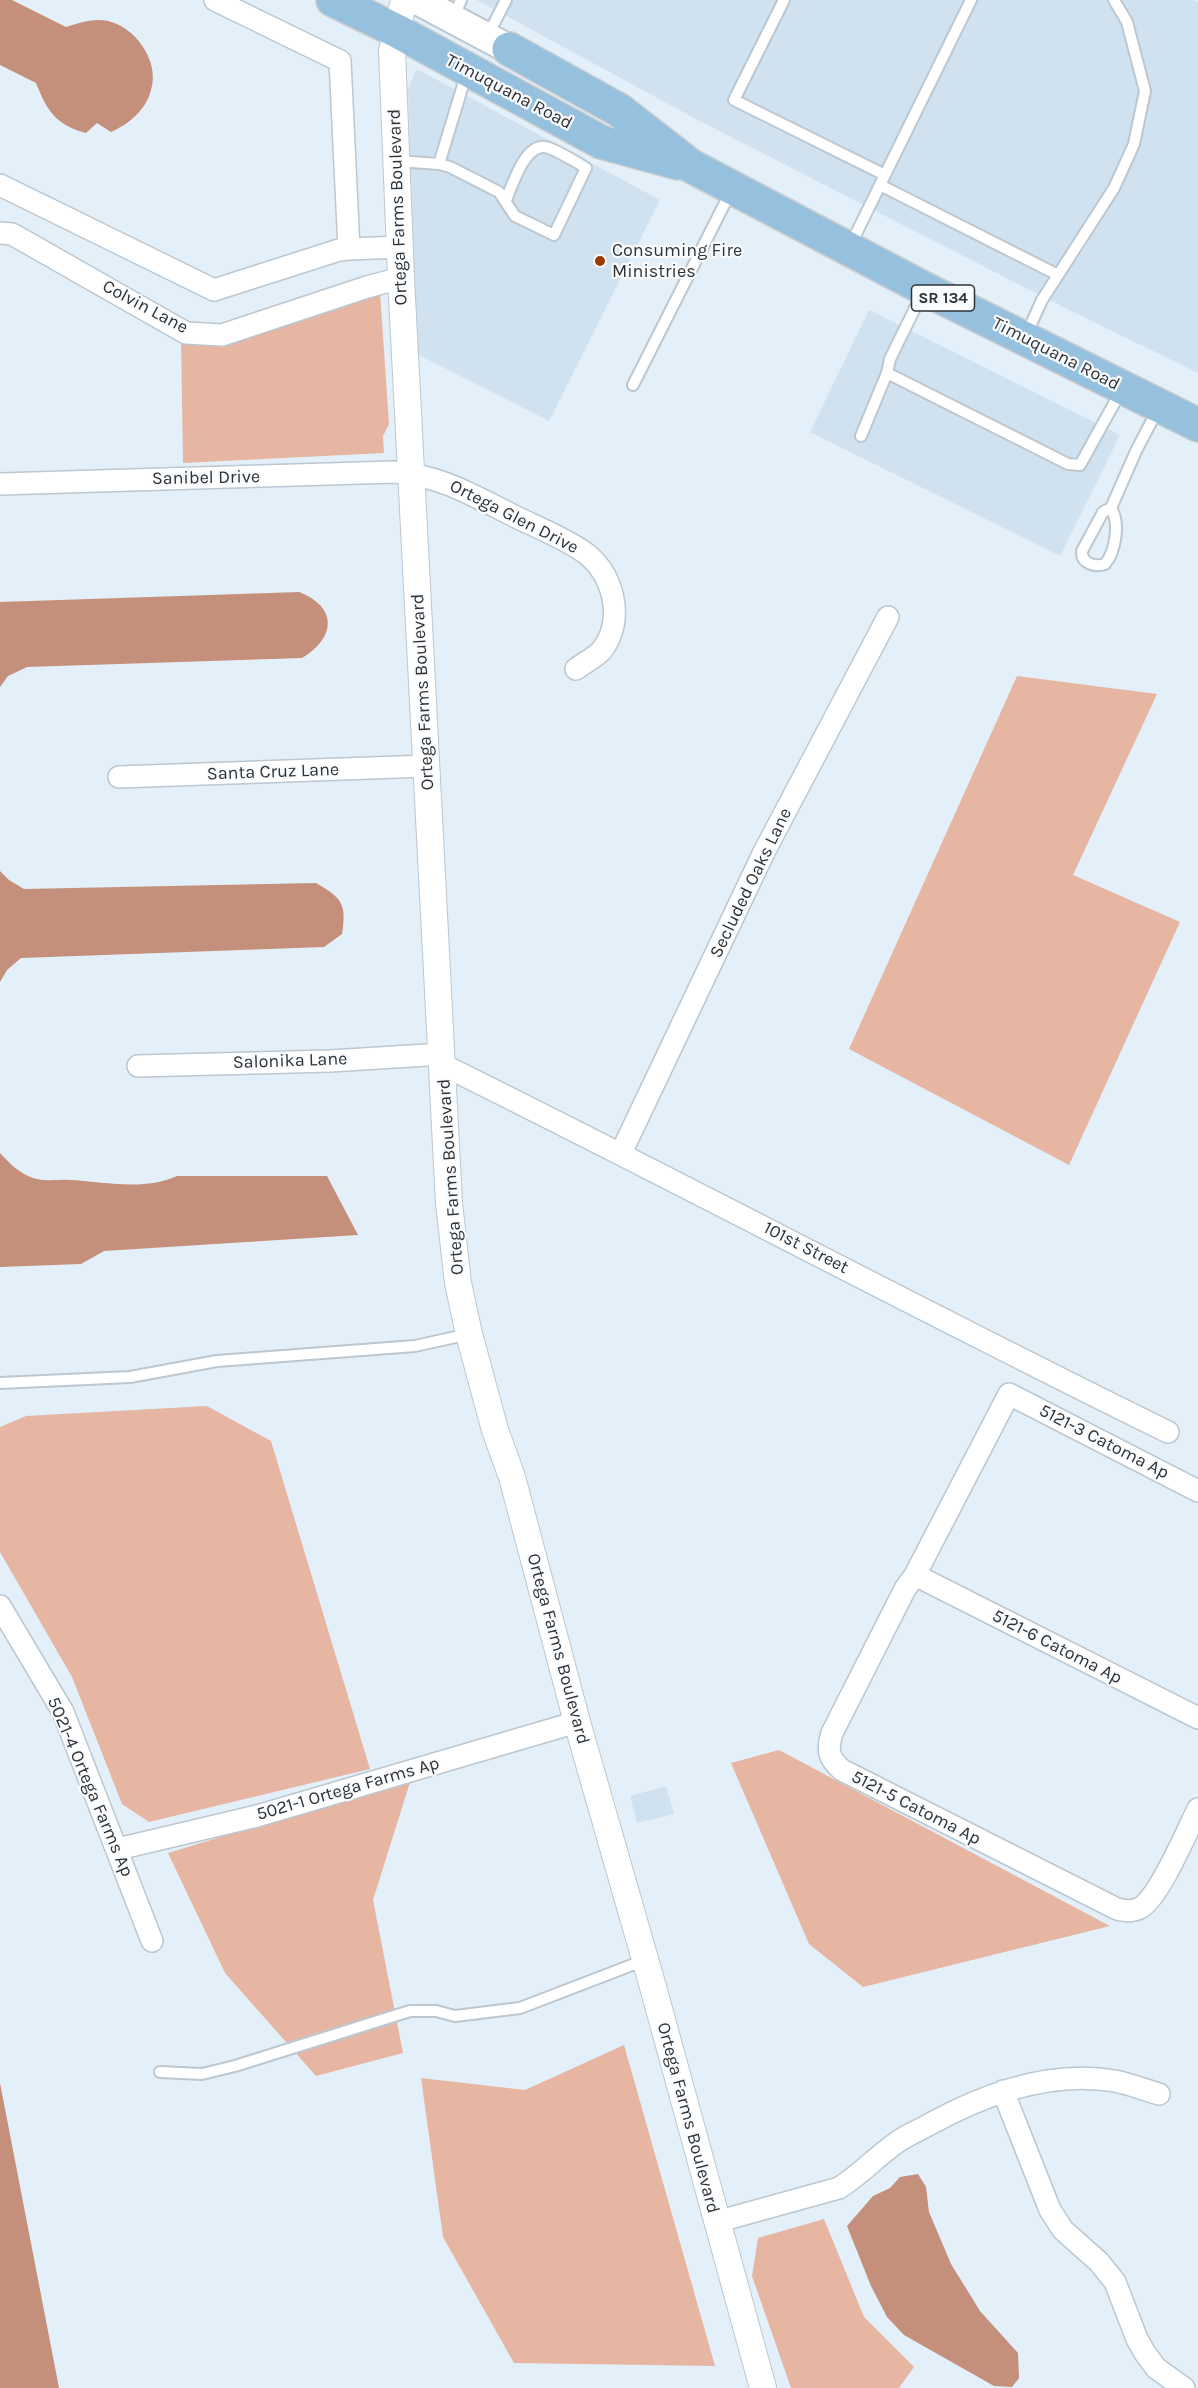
<!DOCTYPE html>
<style>
body{margin:0}
canvas{display:block;background:#e3eff9}
</style>
<canvas width="1198" height="2388"></canvas>
<script>
const context = document.querySelector('canvas').getContext('2d');
context.lineJoin = 'round';
function fill(path, color) {
  context.fillStyle = color;
  context.fill(path, 'evenodd');
}
function strokePath(path, color, width, dash) {
  context.strokeStyle = color;
  context.lineWidth = width;
  context.lineCap = dash ? 'butt' : 'round';
  context.setLineDash(dash || []);
  context.stroke(path);
}
function label(font, color, halo, rows, align = 'center') {
  context.font = font + ' Karla,sans-serif';
  context.lineWidth = 4.5;
  context.setLineDash([]);
  context.textBaseline = 'middle';
  context.strokeStyle = halo;
  context.fillStyle = color;
  for (const [text, x, y, turn = 0] of rows) {
    context.save();
    context.translate(x, y);
    context.rotate((+turn || 0) * Math.PI / 180);
    context.textAlign = isNaN(turn) ? turn : align;
    if (halo) context.strokeText(text, 0, 0);
    context.fillText(text, 0, 0);
    context.restore();
  }
}
fill(new Path2D(`
 M477,0H1194L1198,2V373L1061,306L694,118Z
 M417,69L660,200L549,421L417,354L408,88Z
 M869,310L1120,435L1060,556L810,432Z
 M666,1786L674,1814L637,1823L630,1796Z`), '#d0e2f0');
fill(new Path2D(`
 M380,292L389,424L383,436L384,453L183,463L181,339Z
 M1017,676L1157,694L1073,875L1180,922L1069,1165L849,1049Z
 M207,1406L271,1441L370,1769L149,1822L122,1804L72,1677L0,1552V1427L26,1416Z
 M779,1750L1110,1926L863,1987L809,1944L731,1763Z
 M411,1779L373,1900L403,2053L316,2076L225,1973L168,1853Z
 M624,2045L715,2366L514,2363L443,2237L421,2078L525,2090Z
 M824,2219L864,2317L914,2367L899,2388H791L752,2276L758,2238Z`), '#e7b6a3');
fill(new Path2D(`
 M0,0H12L66,27C80,23 93,18 108,21C135,27 160,61 151,90C146,110 129,124 111,132L97,123L86,133C56,125 47,111 36,83L0,65Z
 M299,592C338,607 336,638 302,658L27,667L8,676L0,687V602Z
 M0,871L9,880L24,889L316,883C342,898 347,904 342,934L324,947L21,958L7,970L0,982Z
 M0,1153C10,1164 19,1173 33,1178C44,1182 59,1179 71,1180C106,1182 144,1191 177,1176H327L358,1235L104,1251L81,1264L0,1267Z
 M0,2083L59,2388H0Z
 M918,2174L926,2187L929,2212L951,2264L980,2311L1018,2353L1019,2378L1012,2387L994,2386L904,2335L887,2317L871,2286L847,2226L873,2196L890,2188L900,2177Z`), '#c5907b');
const service = new Path2D(`
 M784,0L734,100L885,175
 M453,19L461,0
 M487,37L506,0
 M397,161L439,164L450,167L499,192L515,216L554,235L586,168C574,161 562,153 549,148C526,139 513,184 506,200
 M439,164L467,72
 M880,185L1058,275
 M850,246L971,0
 M923,292L890,359L887,373L1068,464L1080,465L1121,391
 M1026,335L1042,300L1114,188L1134,144L1145,91L1127,22L1114,0
 M633,385L731,191
 M861,436L887,373
 M1111,508L1103,512L1082,551C1081,564 1095,567 1105,564C1116,551 1120,522 1111,508L1136,451L1158,409
 M0,1383L130,1377L217,1361L415,1346L469,1334
 M160,2072L202,2074L235,2066L410,2011H436L455,2016L520,2008L645,1960`);
const minor = new Path2D(`
 M215,0L340,61L349,249L400,247
 M0,185L214,290L339,250L349,249
 M0,233L12,234L186,333L222,335L367,287L401,278
 M0,484L393,472C438,474 476,497 516,517C537,527 561,537 581,550C613,570 626,619 602,650C596,657 584,663 576,669
 M119,777L426,766
 M443,1065C686,1185 925,1313 1168,1432
 M138,1066L330,1061L443,1054
 M621,1153L764,852L888,617
 M1198,1491L1009,1394L915,1575L905,1589L832,1733C827,1750 828,1758 842,1770L1117,1909C1126,1911 1131,1912 1140,1908C1159,1898 1187,1831 1198,1809
 M915,1575L1198,1718
 M0,1606L63,1712L152,1941
 M118,1849L257,1816L577,1722
 M1003,2091L1050,2210L1063,2230L1099,2262L1115,2282L1137,2339L1145,2353L1156,2368L1184,2388
 M716,2222L839,2188C860,2175 876,2157 896,2143C907,2135 920,2130 932,2123C987,2093 1051,2070 1115,2081C1130,2084 1145,2090 1159,2094`);
const tertiary = new Path2D(`
 M404,0L392,51L401,278L449,1203L458,1283L469,1334L495,1430L512,1477L577,1722L653,1987L763,2388`);
const secondary = new Path2D(`
 M417,0L509,49`);
const primary = new Path2D(`
 M333,0L397,31L601,142L678,163
 M509,49L619,110L691,166L925,289L1198,425`);
strokePath(service, '#bcc7d0', 14);
strokePath(minor, '#bcc7d0', 24);
strokePath(tertiary, '#bcc7d0', 28);
strokePath(secondary, '#bcc7d0', 32);
strokePath(primary, '#cdcecf', 36);
strokePath(service, '#fff', 10);
strokePath(minor, '#fff', 21);
strokePath(tertiary, '#fff', 26);
strokePath(secondary, '#fff', 28);
strokePath(primary, '#95c1df', 33);
for (const [x, y, r, color] of [
 [600,261,6,"#9c3800"]
]) {
  const dot = new Path2D();
  dot.arc(x, y, r, 0, 2 * Math.PI);
  context.fillStyle = color;
  context.fill(dot);
  strokePath(dot, '#f9fbfd', 2);
}
for (const [x, y, w] of [
 [943,298,63]
]) {
  const box = new Path2D();
  box.roundRect(x - w / 2, y - 13, w, 26, 4.5);
  context.fillStyle = '#f9fbfd';
  context.fill(box);
  strokePath(box, '#2f3337', 1.5);
}
label('bold 16px', '#2f3337', null, [
 ["SR 134",943,298]
]);
label('18px', '#2f3337', '#f9fbfd', [
 ["Timuquana Road",509,92,28],
 ["Ortega Farms Boulevard",398,207,-92],
 ["Colvin Lane",145,307,28],
 ["Timuquana Road",1056,354,27],
 ["Sanibel Drive",206,478,-1],
 ["Ortega Glen Drive",514,517,27],
 ["Ortega Farms Boulevard",423,692,-93],
 ["Santa Cruz Lane",273,772,-2],
 ["Secluded Oaks Lane",751,883,-64],
 ["Salonika Lane",290,1061,-2],
 ["Ortega Farms Boulevard",451,1177,-94],
 ["101st Street",806,1248,27],
 ["5121-3 Catoma Ap",1104,1442,27],
 ["5121-6 Catoma Ap",1057,1647,27],
 ["Ortega Farms Boulevard",558,1649,75],
 ["5021-4 Ortega Farms Ap",90,1787,67],
 ["5021-1 Ortega Farms Ap",348,1789,-16],
 ["5121-5 Catoma Ap",916,1808,27],
 ["Ortega Farms Boulevard",688,2118,75]
]);
label('18px', '#2f3337', '#f9fbfd', [
 ["Consuming Fire",612,251],
 ["Ministries",612,272]
], 'left');
</script>
